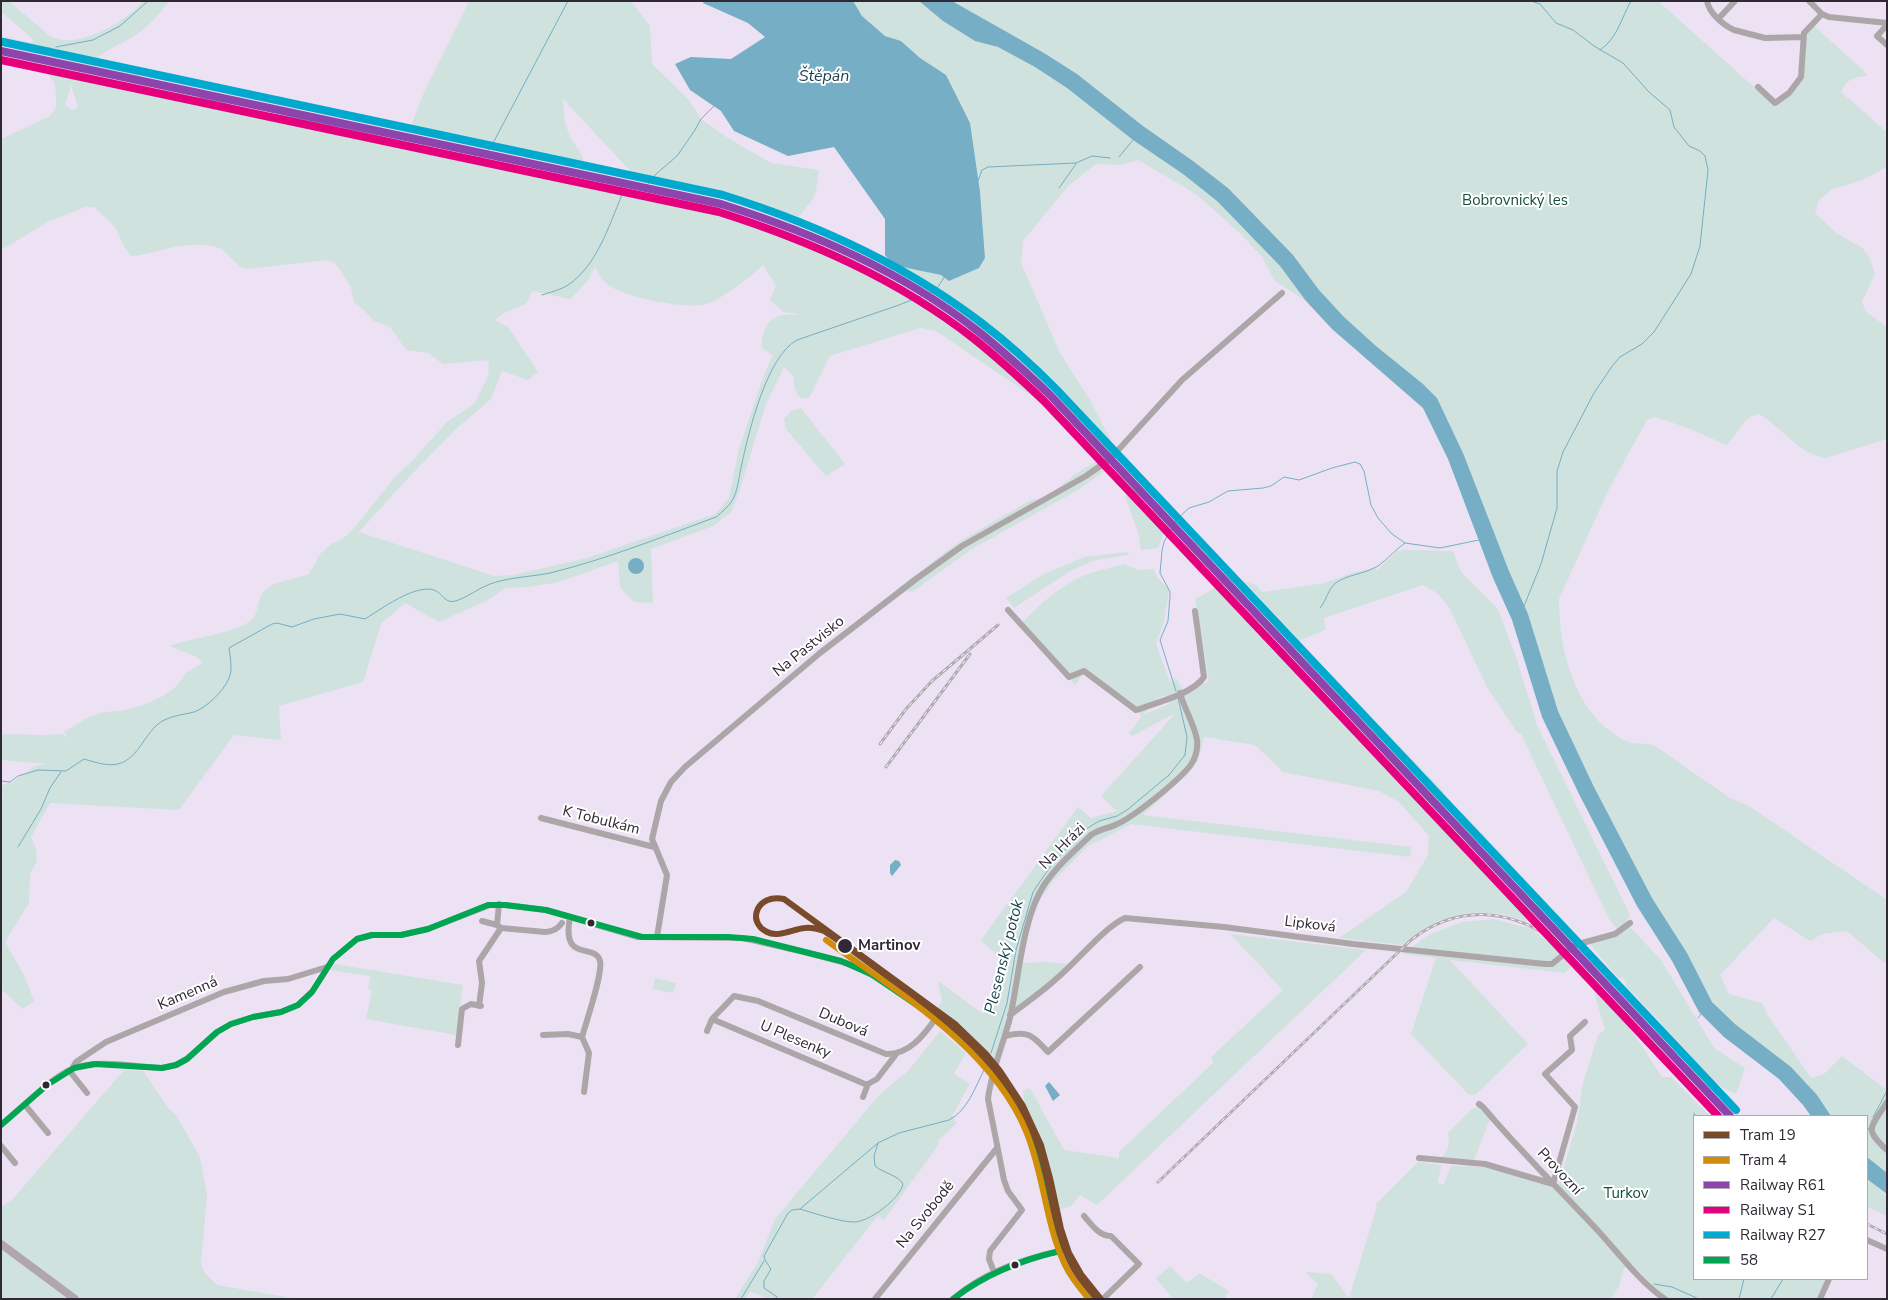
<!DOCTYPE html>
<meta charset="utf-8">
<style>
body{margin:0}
#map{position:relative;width:1888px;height:1300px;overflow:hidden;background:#ede2f3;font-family:"Nunito Sans",sans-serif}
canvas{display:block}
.frame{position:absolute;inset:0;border:2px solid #302833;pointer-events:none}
.legend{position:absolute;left:1693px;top:1115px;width:175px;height:165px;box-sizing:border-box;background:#fff;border:1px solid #aca9ad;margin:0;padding:6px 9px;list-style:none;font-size:15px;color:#302833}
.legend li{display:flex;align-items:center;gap:10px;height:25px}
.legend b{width:25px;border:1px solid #aca9ad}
</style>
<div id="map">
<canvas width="1888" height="1300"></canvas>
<div class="frame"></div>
<ul class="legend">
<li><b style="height:6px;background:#7a4b2a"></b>Tram 19</li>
<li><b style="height:6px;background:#cf8d0a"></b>Tram 4</li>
<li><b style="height:6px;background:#8e44ad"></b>Railway R61</li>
<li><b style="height:6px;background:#e5007d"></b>Railway S1</li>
<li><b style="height:6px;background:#00a9ce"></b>Railway R27</li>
<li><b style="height:6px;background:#00a651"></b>58</li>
</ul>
</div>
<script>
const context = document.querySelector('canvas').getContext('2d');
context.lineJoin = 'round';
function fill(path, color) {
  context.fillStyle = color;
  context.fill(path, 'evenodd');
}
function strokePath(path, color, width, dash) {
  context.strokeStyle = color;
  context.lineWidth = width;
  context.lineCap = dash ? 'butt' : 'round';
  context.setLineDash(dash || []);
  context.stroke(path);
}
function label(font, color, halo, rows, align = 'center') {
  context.font = font + ' "Nunito Sans",sans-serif';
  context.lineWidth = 4;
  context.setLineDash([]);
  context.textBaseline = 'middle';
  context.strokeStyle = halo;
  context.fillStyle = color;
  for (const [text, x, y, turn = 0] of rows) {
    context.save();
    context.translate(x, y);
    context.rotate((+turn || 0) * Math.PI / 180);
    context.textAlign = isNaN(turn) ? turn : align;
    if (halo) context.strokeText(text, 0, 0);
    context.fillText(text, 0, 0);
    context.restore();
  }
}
fill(new Path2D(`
 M1,1H9L50,36C76,51 126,22 143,1H169C159,15 147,28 133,37C121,44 107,49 96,59C104,67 136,71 148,73L137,77L1,45V36L31,43L34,40L1,12Z
 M469,1H631L650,26L652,64L689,100L701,119L731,140L771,163L819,170L815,196L799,217L707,188L633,174L563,99C563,111 565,127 571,138C580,153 582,151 585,170L409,131L422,97Z
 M853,1H919L943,21L975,41L998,47L1035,67L1067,88L1133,140L1183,174L1217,201L1280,266L1306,301L1275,281L1262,257L1242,235L1196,194L1138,160L1122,165L1096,164L1068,186L1023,241L1021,263L1060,353L1090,400L1115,448L1109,453L1011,354L914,278L893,265L941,275L949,281L979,268L985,258L980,192L920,58L901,41L885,36L862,16Z
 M952,1H1658L1773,104L1802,78L1805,36L1813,25L1864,71L1867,76C1855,77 1846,79 1841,92L1887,132V167L1862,180L1831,190L1819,200L1815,213L1836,233L1863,248L1871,261L1875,275L1862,301L1865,311L1887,327V439L1826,458C1799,455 1782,427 1759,414C1742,418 1738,433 1727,445L1685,427L1655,417L1647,420L1609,489L1559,599C1559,651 1575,716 1626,741C1635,745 1644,742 1655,746L1730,798L1749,806L1887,900V965L1847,931L1822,934L1810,941L1774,918L1720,975L1729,994L1762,1003L1769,1017L1811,1078L1824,1074L1842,1056L1887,1090V1173L1867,1157V1116H1831L1816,1095L1791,1067L1735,1024L1712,1002L1687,953L1652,898L1594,787L1558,711L1528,614L1509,571L1463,453L1437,398L1423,384L1376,346L1344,317L1319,290L1293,255L1228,188L1193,161L1143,126L1077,74L1044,53Z
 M1,55L199,97L198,101L201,103L251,115L303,123L460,160L470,161L477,158L550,172L549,174C569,178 589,181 609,186C617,188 625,192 634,195C651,199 670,198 687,202C762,220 843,249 910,288L907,291H912L940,308L1011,363L1104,457L1108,469L1078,490L972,549L912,592L897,589L960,541L1031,500L1047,498L1075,474L1099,460L1045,405L936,331L920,328L830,356L809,398H800L795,390L793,376L784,367L766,404L739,492L731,512L713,526L651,549L653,603L634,602L620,587L618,561L559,582L528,587L505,588L490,599L439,622L405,603L381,624L363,682L279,706L281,740L234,735L179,810L50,803L31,837L36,848L37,861L30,874L29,903L5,942L24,975L34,1001L23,1009L1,989V800H3L1,786L10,782L11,784C18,776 27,774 32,767L46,764L1,760V734L45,735L61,734L68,738L64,732C73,727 82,720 91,716C102,711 113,712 125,710C146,705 177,694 185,673L203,663L197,657L169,646C193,637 229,635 249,622C261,614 255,599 266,589C275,581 297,579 309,574L320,554L331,544L345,537L354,528L395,477L412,461L447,422L471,406L476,401L488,376L489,362L486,360L443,364L428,353L406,350L390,327L374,321L365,311L354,303L351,288L341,271L334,263L327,260L247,269C233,266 228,248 212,246C194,243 175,246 158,251C149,253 140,256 131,256L125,248L116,229L108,220L94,207H85L48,222L1,250V139L50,116L56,107V96L55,84L48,74L1,63ZM71,85L78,108L72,110L65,105ZM763,265L776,286L770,300L783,312L799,314C793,315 787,314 782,315C766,318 761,334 762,348L773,355L764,375L739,449L729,498L715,514L587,558L514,575L494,576L359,532L409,477L457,428L491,399L502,371L528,380L538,372L508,327L495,320L504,313L527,303L532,291L571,299L589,279L595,267C599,272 601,279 606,283C620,297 687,310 706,304C727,296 746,280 763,265Z
 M801,408L845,464L826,476L786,429L784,419L791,411Z
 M1133,490L1166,528L1158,548L1141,550L1138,532L1125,496Z
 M1404,550L1453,551L1461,572L1498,609L1515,654L1537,725L1630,915L1625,924L1616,928L1609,919L1521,734L1516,731L1487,687L1449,607L1437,593L1423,585L1324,618L1325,630L1291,644L1309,665L1316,659L1444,792L1438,803L1288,645L1290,643L1229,577L1256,585L1262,592L1325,583L1352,573L1375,568L1377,570L1397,551Z
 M1128,552L1129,555L1096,560L1072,570L1014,608L1006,598L1044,574L1084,557Z
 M1124,564L1139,570L1154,569L1156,576L1169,590L1164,621L1156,644L1170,682L1176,678L1186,695L1209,681L1195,599L1215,588L1224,591L1364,738L1389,771L1544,929C1494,904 1446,907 1404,945L1339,938L1406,892L1428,855L1429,836L1399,802L1379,791L1283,772L1255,745L1204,737L1198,761L1188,774L1143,815L1411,847L1410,857L1131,824L1088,846L1054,880L1035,907L1022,963L1046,962L1068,964L1030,1002L1013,1011L997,1055L993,1058L962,1026L937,1008L942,1002L938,981L983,1014L1001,989L1007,964L981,940L1078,807L1091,818L1117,811L1101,796L1173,716L1172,715L1132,736L1129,733L1142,716L1084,673L1075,685L1019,626C1040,604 1064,581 1094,572C1104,569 1114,567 1124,564ZM1168,695L1169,704L1143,715L1156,699Z
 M1462,812L1582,940L1569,943L1453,819Z
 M1494,919L1532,929L1560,951L1572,965L1565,973L1450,960L1528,1044L1475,1095H1469L1411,1034L1436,958L1403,954L1428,935L1462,922Z
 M1629,926L1661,960L1714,1048L1745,1068L1736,1094L1712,1083L1708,1079V1083L1657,1027L1661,1023L1625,985L1627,982L1622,977L1619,979L1590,944Z
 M1230,934L1366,950L1097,1205L1080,1195L1071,1206L1058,1210L1043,1147L1024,1103L1023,1091L1030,1088L1064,1150L1119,1158V1152L1214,1062L1211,1057L1283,990Z
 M334,964L463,985L456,1035L366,1019L372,990L368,989L370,976L330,970Z
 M655,978L676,983L673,993L652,989Z
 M1593,988L1630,1028L1662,1077H1671L1710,1116H1694V1279H1827L1817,1299H1668L1659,1293L1632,1264L1624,1268L1619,1286L1611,1299H1311L1318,1284L1305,1272L1331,1274L1349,1298L1377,1206L1376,1204L1418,1162L1442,1165L1437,1183L1444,1184L1451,1166L1486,1167L1558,1186L1577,1123L1583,1083L1598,1035L1605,1030Z
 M940,1031L966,1053L954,1074L970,1084L952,1116L957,1123L937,1142L939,1144L884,1220L878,1216L876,1218L812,1299H766L761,1295L750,1292L745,1299H735L758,1262L775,1219L880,1094L908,1071Z
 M124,1070L143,1071L169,1109L176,1115L200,1157L207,1195L201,1264L205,1273L217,1285L298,1299H80L1,1240V1207L12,1200Z
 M1478,1107L1483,1110L1490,1119L1474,1160L1442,1157C1449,1149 1450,1143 1448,1133L1472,1109Z
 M1867,1178L1887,1196V1216L1867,1207Z
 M1,1248L68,1299H1Z
 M1170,1266L1187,1283L1199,1273L1229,1291L1224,1299H1173L1156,1278Z`), '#cfe2de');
fill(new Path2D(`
 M704,1H853L862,16L885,36L901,41L920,58L946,75L970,123L980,192L985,258L979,268L949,281L941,275L893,265L885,255V219L834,147L788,156L734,131L721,111L690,90L675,64L691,57L731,59L765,37L748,23L703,3Z
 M919,1H952L1044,53L1077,74L1143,126L1193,161L1228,188L1293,255L1319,290L1344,317L1376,346L1423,384L1437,398L1463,453L1509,571L1528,614L1558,711L1594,787L1652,898L1687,953L1712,1002L1735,1024L1791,1067L1817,1095L1831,1116H1811L1803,1105L1779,1079L1724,1037L1699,1012L1672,961L1637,906L1579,794L1542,717L1512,620L1493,578L1448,459L1423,408L1332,329L1306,301L1280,266L1217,201L1183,174L1133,140L1067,88L1035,67L998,47L975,41L943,21Z
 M199,97H203L260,112L307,119L477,158L470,161C424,156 378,141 332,130C289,120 245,113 201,103L198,101Z
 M628 566a8 8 0 1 1 16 0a8 8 0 1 1-16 0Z
 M895,860L899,861L901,865L892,876L890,873V865Z
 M1049,1082L1060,1095L1053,1101L1045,1086Z
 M1867,1157L1887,1173V1194L1867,1179Z`), '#75aec5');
strokePath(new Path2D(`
 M1,42L34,49L50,48
 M56,47L93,40L120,26L148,1
 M1600,50C1618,38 1621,18 1631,1
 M1119,157L1133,140
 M477,158H481L492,145L568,1
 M978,181L982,170L988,167L1076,163L1092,156L1110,158
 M1059,188L1076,164
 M542,295C550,292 561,290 568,285C599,264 610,221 625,188L627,187L644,189L656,174L677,156L695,130L701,119L714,106
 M1524,606L1541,564L1557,508V471L1563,452L1594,393L1613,365L1620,357L1642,344L1654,332L1691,274L1700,246L1708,170L1705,156L1700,151L1689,146L1674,127L1670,110L1649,92L1623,63L1594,46L1573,30L1556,23L1540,4L1531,1
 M1320,608C1327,600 1328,588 1337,582C1348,575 1362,574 1374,568C1381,566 1396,549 1405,543
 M1176,691L1160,640L1168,621L1170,596V592L1160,573L1162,551L1164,542L1177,519L1189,508L1209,502L1228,491L1263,488L1271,486L1284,477L1299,480L1332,468L1355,462L1360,464L1364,471L1371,505L1378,518L1392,534L1405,543L1440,548L1479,540
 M1,781L10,782L18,776L38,770L66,771L84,759C110,767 124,770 141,745C146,738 151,730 158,724C168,716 182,715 194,712C206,708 224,691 229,678C233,669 230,657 229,648L272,624L277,623L292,627L314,619L340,614L365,619C381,609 415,584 434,590C443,593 444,604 456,601C468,597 479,588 490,584C510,577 530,577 550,573C607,559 662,537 716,517C722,512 728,507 732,501C738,491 739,475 742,463C749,431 767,356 797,340L899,305L936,290L945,276
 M18,847L41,809L50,788L61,772
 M1698,1018L1701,1014
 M991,1053L1007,1003L1016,950L1033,892L1052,864L1083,831L1099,821L1117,816L1127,810L1169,775L1185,755L1187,737L1178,698
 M1694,1113L1695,1116
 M1873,1117L1887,1091
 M1867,1132L1869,1128
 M800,1209L878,1143
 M1654,1284L1672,1287L1699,1299
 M741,1299L764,1261
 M777,1299V1297L764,1288V1281L771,1269L765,1260L764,1256L788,1213L792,1210L800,1209C813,1213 841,1222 853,1222C868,1223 900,1199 903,1184C898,1175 883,1173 875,1166L874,1156L878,1143L899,1133L949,1120C967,1111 975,1088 984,1070
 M1739,1299L1744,1279
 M1771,1299L1783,1279`), '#75aec5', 1);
strokePath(new Path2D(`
 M1707,1C1709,13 1723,25 1734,30L1765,38L1803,37
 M1809,1L1822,14L1829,17L1887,23
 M1719,18L1735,1
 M1887,25L1877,36L1887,45
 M1758,87L1775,103L1789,93L1801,77L1804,33L1822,14
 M1008,610L1069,677L1084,671L1136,710C1155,703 1193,694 1204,677L1195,611
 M541,818L654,847
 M570,917C561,964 595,942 600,961C603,974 586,1022 582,1037L589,1053L584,1092
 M482,921L497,925L501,928L545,932C552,932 557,930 562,923
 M497,925L499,904
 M657,937L667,875L652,839L661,801L671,782L685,767L820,653L916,579L962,546L1086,476L1110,459L1182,380L1282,293
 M479,1006L482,983L479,961L501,928
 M1010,1015C1026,1003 1042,992 1056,979C1076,963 1103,928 1125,918L1224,927L1353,944L1545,964H1552L1575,945L1615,934L1630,923
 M712,1019L865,1084H868L877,1079L897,1053
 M707,1031L712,1019L734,996L758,1001L886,1054C909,1055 924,1035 936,1018
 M543,1035L568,1034L582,1037
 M1005,1036C1029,1030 1033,1036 1048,1052L1140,967
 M458,1045L462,1009L471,1004L481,1006
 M87,1093L72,1074L71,1070L76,1062L106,1042L224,992L264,981L288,979L327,967
 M863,1097L868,1084
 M1887,1102C1872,1127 1862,1128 1887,1150
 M1479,1104L1483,1107C1520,1151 1561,1191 1600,1233C1619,1254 1642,1284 1665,1299
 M25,1105L48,1133
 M1,1125C19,1110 54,1075 74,1068C101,1059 134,1067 162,1068L176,1065L187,1059L217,1032L231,1024L253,1017L281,1012L298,1005L312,992L333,959L357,939L372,935H401L428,929L490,905H505L546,910L638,937L743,938L804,952L850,964L884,981L960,1037L991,1069L1008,1092L1025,1124L1040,1167L1060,1251L1071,1273L1091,1299
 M1,1146L15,1163
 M1419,1158L1485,1164L1553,1184L1575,1107L1545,1074L1572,1050L1570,1036L1585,1022
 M1084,1216C1092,1225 1099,1236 1111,1236L1139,1264L1103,1299
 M1867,1240L1887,1249
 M994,1272L989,1259L990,1251L1022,1210L1008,1191L1004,1180L988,1099C991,1072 1003,1045 1010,1018C1019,978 1022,919 1044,885C1057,866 1074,851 1091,835C1099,829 1106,829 1115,825C1133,818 1178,781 1190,766C1195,759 1198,749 1197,740C1195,726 1184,708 1180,693
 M875,1299L997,1148
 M953,1299C983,1273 1022,1259 1060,1251
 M1820,1299L1829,1279`), '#aca6a8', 6);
strokePath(new Path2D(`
 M1,1244L75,1299`), '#b1a6ad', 8);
strokePath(new Path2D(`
 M789,930C783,931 775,933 769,930C748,922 760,887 793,905`), '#b2abb2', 1);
const rail = new Path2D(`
 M880,744L906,709L932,681L998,625
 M886,767L970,654
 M1158,1182L1411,940C1459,903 1514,908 1560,945L1721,1116
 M1867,1224L1887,1234`);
strokePath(rail, '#b2abb2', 3);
strokePath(rail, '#fff', 1, [4]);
strokePath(new Path2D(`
 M1,1125L47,1085L74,1068L95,1064L162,1068L176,1065L187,1059L217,1032L231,1024L253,1017L281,1012L298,1005L312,992L333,959L357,939L372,935H401L428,929L488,905H505L546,910L642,937H728L753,939L841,961L871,974L936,1018L972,1048L1003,1085L1025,1124L1040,1167L1060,1251C1021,1260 985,1274 953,1299`), '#00a651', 6);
strokePath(new Path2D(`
 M1,51L721,204C813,233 902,271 979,332C1004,352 1027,373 1050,395L1730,1116`), '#8e44ad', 8);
strokePath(new Path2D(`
 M1,60L719,212C810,241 897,279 973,338C998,358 1021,379 1044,401L1718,1116`), '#e5007d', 8);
strokePath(new Path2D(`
 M3,42L723,195C816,224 905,264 983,324C1009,344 1033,366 1056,389L1736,1110`), '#00a9ce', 8);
strokePath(new Path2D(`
 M1097,1299C1088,1288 1078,1278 1072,1265C1051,1225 1052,1179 1035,1138C1007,1067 954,1026 895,982C871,965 849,947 824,931C818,929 812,927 805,928C793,929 778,938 767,932C746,922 757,893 784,899L955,1024L986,1054L1000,1071L1023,1106L1041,1145L1050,1178L1061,1229L1069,1253L1081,1274L1101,1299`), '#7a4b2a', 6);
strokePath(new Path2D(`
 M826,940C897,992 991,1047 1026,1131C1044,1174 1045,1223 1065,1265C1071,1278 1080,1288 1089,1299`), '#cf8d0a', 6);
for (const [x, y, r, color] of [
 [591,923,4.5,"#302833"],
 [845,946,8,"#302833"],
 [46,1085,4.5,"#302833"],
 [1015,1265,4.5,"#302833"]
]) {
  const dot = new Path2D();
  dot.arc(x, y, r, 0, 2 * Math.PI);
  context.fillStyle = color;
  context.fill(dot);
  strokePath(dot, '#fff', 2);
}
label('15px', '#134f39', '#fff', [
 ["Bobrovnický les",1515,201],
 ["Turkov",1626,1194]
]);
label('15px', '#302833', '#fff', [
 ["Na Pastvisko",809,647,-39],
 ["K Tobulkám",601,821,14],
 ["Na Hrázi",1063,847,-45],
 ["Lipková",1310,925,7],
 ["Kamenná",188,994,-23],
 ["Dubová",843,1023,23],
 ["U Plesenky",795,1040,23],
 ["Provozní",1559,1172,47],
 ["Na Svobodě",926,1215,-51]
]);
label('bold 15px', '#302833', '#fff', [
 ["Martinov",858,946]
], 'left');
label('italic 16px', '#183f4a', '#fff', [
 ["Štěpán",824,77],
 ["Plesenský potok",1005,957,-76]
]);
</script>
